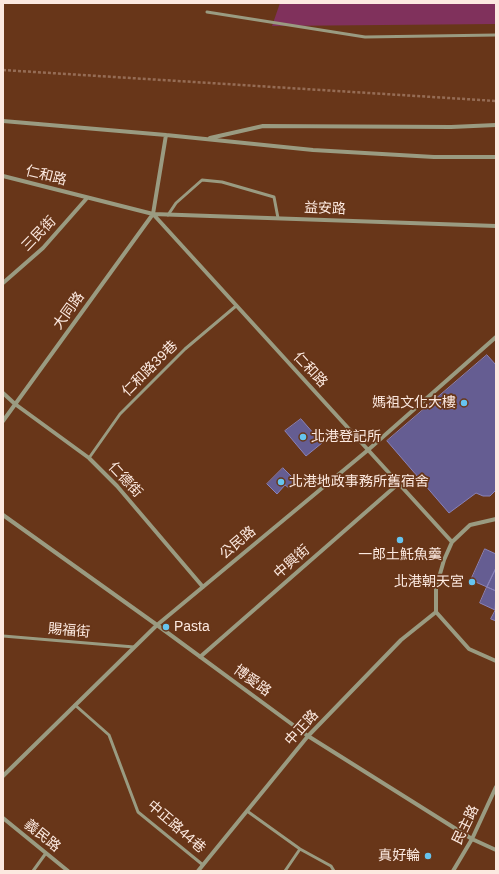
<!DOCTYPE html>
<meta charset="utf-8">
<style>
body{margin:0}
#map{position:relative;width:499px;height:874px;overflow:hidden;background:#683619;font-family:Arial,sans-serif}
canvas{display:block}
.frame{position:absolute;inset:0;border:4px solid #fce9e0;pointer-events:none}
</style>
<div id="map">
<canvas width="499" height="874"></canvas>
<div class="frame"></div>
</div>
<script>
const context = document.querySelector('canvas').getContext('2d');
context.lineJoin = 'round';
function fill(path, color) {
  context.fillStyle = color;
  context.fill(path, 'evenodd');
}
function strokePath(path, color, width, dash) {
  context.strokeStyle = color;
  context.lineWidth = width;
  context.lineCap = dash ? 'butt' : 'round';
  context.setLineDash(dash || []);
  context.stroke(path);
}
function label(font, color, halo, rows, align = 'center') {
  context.font = font + ' Arial,"Noto Sans TC",sans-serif';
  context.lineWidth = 3.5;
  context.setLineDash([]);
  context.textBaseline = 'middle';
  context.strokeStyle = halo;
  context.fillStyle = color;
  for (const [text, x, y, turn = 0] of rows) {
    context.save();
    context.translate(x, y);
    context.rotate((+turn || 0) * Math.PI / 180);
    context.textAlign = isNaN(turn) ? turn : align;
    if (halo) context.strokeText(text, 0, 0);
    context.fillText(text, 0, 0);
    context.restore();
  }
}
fill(new Path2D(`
 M280,3H496V24L272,26Z`), '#80315c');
const building = new Path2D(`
 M487,355L496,365V490L490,496H483L476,493L449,513L387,441Z
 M301,419L322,443L306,456L285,431Z
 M283,468L296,481L289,488L285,485L277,494L267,484Z
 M485,549L496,554V568L487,587L471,580Z
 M496,568V591L487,587Z
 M487,587L496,591L495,610L480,603Z
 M496,609V621L491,619Z`);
fill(building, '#655d92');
strokePath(building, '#8982b9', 1);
strokePath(new Path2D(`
 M3,70L496,101`), '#956c55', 2.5, [3, 2]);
strokePath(new Path2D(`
 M207,12L365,37L496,35
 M168,215L176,203L202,180L222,182L274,197L278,218
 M89,458L120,414L185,349L236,306
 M3,636L134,647
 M75,705L109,735L138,812L203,865
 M247,811L300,849L331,866L334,871
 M33,871L46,853
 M285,871L300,849`), '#9a9b81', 3);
strokePath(new Path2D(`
 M3,121L166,135L313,150L434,157H496
 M166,135L153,214L452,542
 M210,138L263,126L451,127L496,125
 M3,176L153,214L496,226
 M3,283L43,248L87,198
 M3,393L15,404L89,458L117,486L203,587
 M3,421L153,214
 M3,515L157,625L308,736L472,839L496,850
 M436,612V588L444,560L452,542L470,525L496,519
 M436,612L469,649L496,661
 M200,657L398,484
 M3,776L157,625L368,450L496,337
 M3,818L68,871
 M198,871L308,736L401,640L436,612
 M453,871L472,839L496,787`), '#9a9b81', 4);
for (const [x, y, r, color] of [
 [464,403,4,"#66c4ef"],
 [303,437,4,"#66c4ef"],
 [281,482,4,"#66c4ef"],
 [400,540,4,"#66c4ef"],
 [472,582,4,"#66c4ef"],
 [166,627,4,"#66c4ef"],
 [428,856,4,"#66c4ef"]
]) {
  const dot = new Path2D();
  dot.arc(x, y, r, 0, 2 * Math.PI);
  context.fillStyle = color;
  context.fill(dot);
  strokePath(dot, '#683619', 1.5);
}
label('14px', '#fce9e0', '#683619', [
 ["仁和路",46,176,14],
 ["益安路",325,209,2],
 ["三民街",39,234,-46],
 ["大同路",69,311,-54],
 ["仁和路39巷",150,369,-45],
 ["仁和路",310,370,47],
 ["仁德街",125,480,47],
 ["公民路",238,543,-40],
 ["中興街",292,562,-41],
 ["賜福街",69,631,5],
 ["博愛路",252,681,36],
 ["中正路",302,728,-48],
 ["民主路",466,825,-64],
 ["中正路44巷",176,827,41],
 ["義民路",42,836,39]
]);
label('14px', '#fce9e0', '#683619', [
 ["媽祖文化大樓",456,403],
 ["北港登記所",311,437,"left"],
 ["北港地政事務所舊宿舍",289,482,"left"],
 ["一郎土魠魚羹",400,555,"center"],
 ["北港朝天宮",464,582],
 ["Pasta",174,627,"left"],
 ["真好輪",420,856]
], 'right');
</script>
